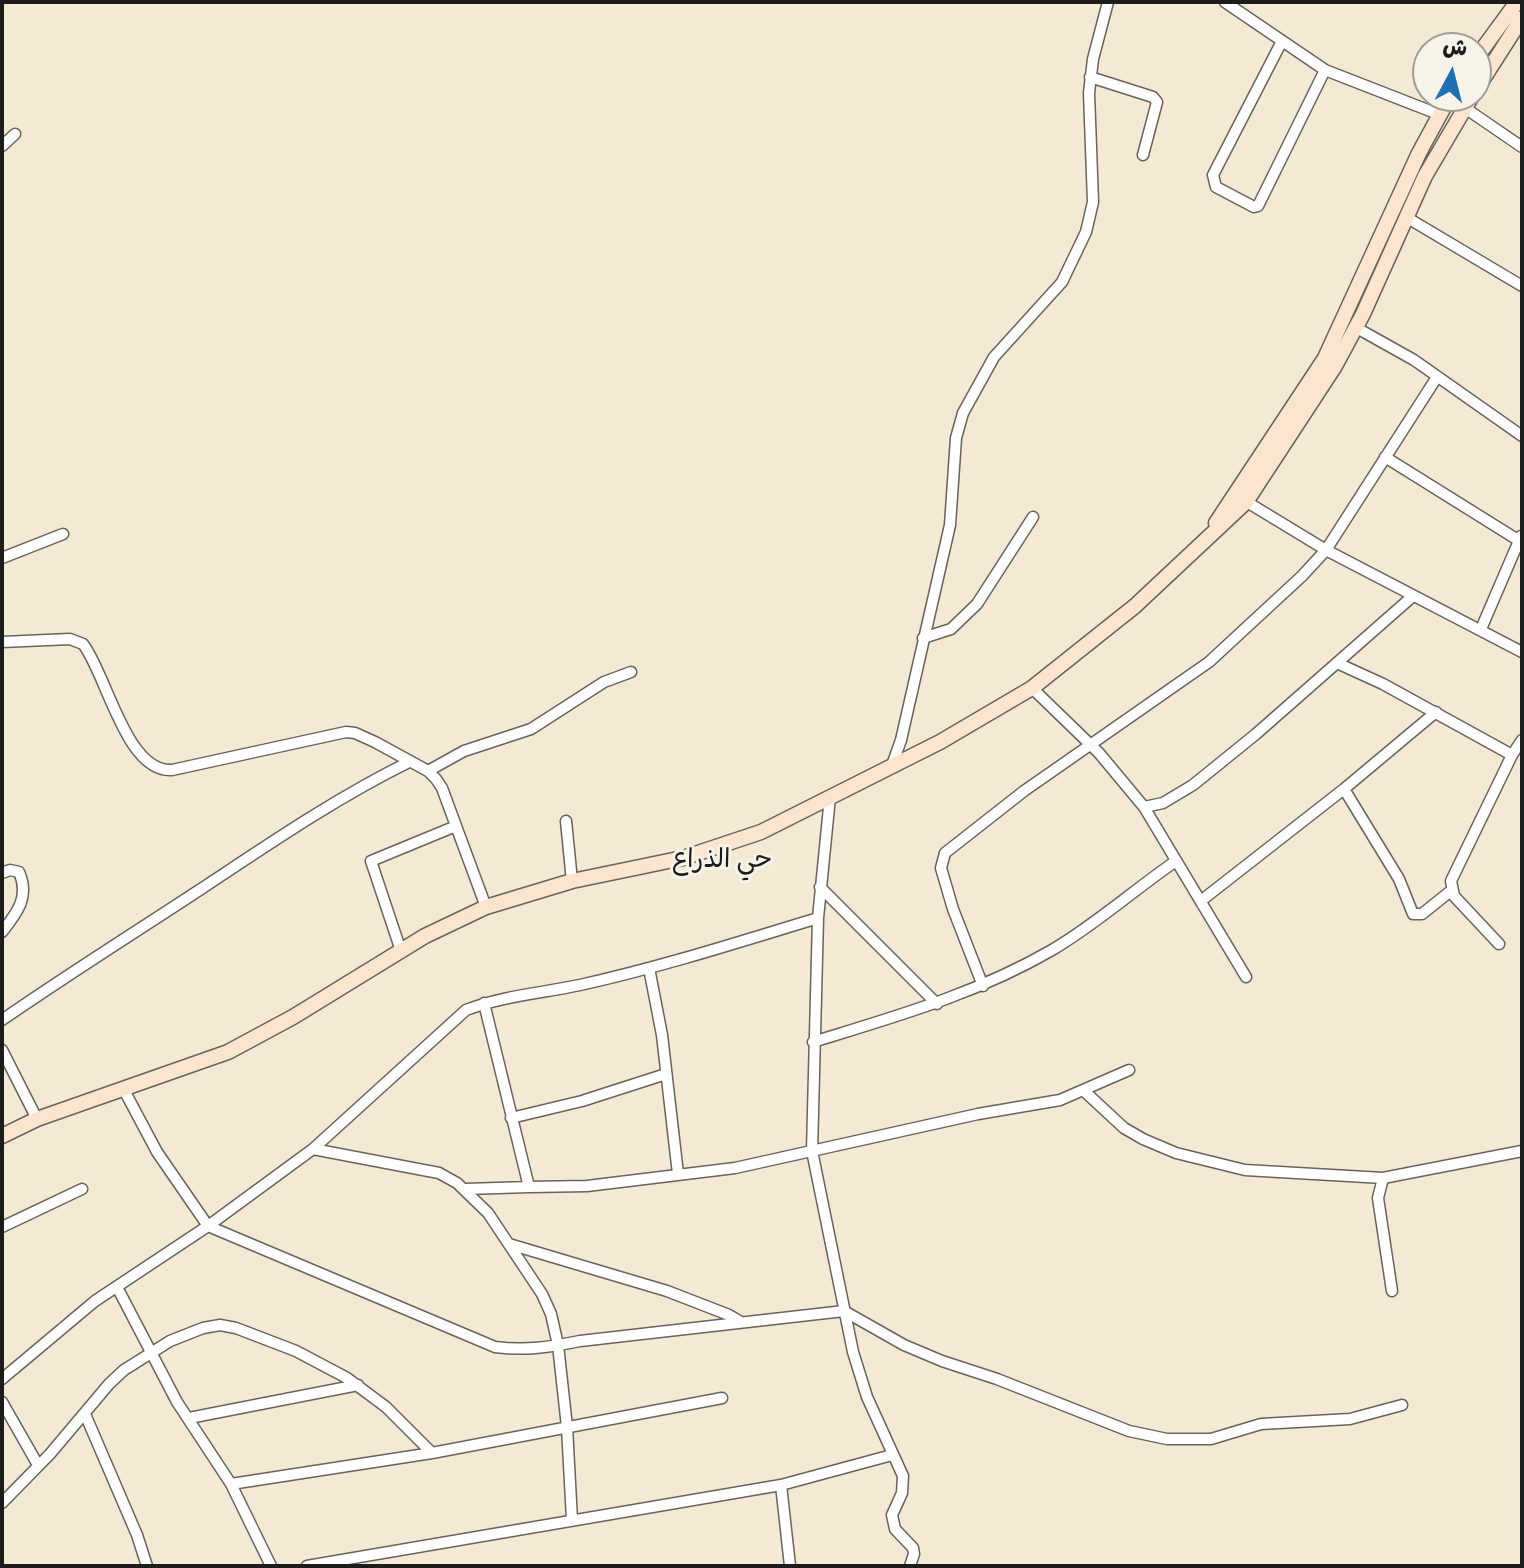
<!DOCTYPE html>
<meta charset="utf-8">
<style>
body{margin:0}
#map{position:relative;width:1524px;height:1568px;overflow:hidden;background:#f3e9d4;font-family:"Gochi Hand","Playpen Sans Arabic",sans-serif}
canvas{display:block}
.frame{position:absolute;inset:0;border:4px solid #1c1c1c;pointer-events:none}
.north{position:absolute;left:1412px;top:32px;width:80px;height:80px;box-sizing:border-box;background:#f7f3e8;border:2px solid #9f9d96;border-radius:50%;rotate:7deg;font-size:22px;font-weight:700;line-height:32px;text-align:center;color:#1c1c1c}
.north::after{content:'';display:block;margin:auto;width:28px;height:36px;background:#1f6fb2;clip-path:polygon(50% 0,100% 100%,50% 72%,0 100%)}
</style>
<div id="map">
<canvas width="1524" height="1568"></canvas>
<div class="frame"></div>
<div class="north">ش</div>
</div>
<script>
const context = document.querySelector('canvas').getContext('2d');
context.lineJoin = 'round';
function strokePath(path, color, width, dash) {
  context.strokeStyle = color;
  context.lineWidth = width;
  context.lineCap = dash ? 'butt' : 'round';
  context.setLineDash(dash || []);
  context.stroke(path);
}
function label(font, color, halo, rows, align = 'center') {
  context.font = font + ' "Gochi Hand","Playpen Sans Arabic",sans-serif';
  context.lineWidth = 6;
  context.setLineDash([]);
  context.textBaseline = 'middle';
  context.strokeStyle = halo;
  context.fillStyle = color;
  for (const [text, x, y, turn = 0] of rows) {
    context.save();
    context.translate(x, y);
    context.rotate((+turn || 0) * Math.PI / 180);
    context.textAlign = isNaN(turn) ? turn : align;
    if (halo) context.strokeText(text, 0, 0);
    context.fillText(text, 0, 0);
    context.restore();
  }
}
const minor = new Path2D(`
 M1225,2L1325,70L1438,114
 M1282,41L1213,175L1216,187L1254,207L1258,206L1325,70
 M1090,77L1153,97L1157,102L1143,155
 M1465,108L1522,147
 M2,146L15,134
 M1406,217L1522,286
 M1355,327L1414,360L1522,436
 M1385,457L1518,540
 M1242,499L1326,550L1522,652
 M2,558L63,534
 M1481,629L1521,536
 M923,638L951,629L977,604L1033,517
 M2,642L70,639L83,644C107,675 126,773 172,770L346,732L355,733L375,742L428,771L436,779L442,788L486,907
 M1337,663L1383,684L1512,755L1522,740
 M1032,688L1099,753L1144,807L1246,977
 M891,768L901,740L950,525L956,438L963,413L994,357L1062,282L1086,232L1093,202L1089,93L1093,59L1108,2
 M428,771L464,751L531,729L604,682L631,672
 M1344,789L1399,879L1413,914H1422L1452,890
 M830,797L818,918L812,1151L853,1352L867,1397L903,1476L902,1493L892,1515L895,1529L913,1548L914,1554L910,1566
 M1144,807L1163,803L1193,785L1256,734L1413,596
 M566,821L572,881
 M2,873L10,870L19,872C30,897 17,913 2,932
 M820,887L937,1004
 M1202,900L1344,789L1436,712
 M1499,944L1454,896L1451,881L1512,755
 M401,951L371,861L456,826
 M649,968L662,1035L678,1174
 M983,986L953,909L941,868L945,853L1024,791L1209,662L1302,576L1326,550L1437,377
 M484,1003L529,1187L587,1186L735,1168L978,1114L1060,1100L1129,1070
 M2,1020C67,975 134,933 201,889C269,844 336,798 409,762
 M813,1042C897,1016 976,994 1052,950C1095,925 1135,889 1176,861
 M2,1050L37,1119
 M124,1090L157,1152L208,1226L495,1347C526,1351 550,1347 580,1341L844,1311L904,1345L942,1361L997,1379L1129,1431L1167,1439H1211L1261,1424L1350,1419L1402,1405
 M1083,1090L1124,1128L1143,1139L1176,1153L1245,1170L1383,1178L1522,1151
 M511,1118L582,1101L666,1074
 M313,1149L439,1173L457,1183L488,1213L542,1294L551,1314L558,1345L567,1427L572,1520
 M1383,1178L1378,1198L1392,1291
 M466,1189L529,1187
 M2,1227L82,1189
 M509,1244L667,1291L729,1315L741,1322
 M117,1287L177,1402L231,1484L271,1566
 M2,1379L95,1301L208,1226L313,1149L466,1010C502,996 542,993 580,985C661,967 739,942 818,918
 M2,1402L38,1465
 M85,1414L137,1535L147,1566
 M189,1418L358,1385
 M231,1484L432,1453L722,1398
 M781,1485L790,1566
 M2,1503L50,1454L109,1384L124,1370L170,1341L203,1328L220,1325L236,1328L296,1351L347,1378L386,1407L432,1453
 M307,1566L781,1485L892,1455`);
const secondary = new Path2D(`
 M1476,58L1517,2
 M1476,90L1522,18
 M1216,523L1325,358L1419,153L1450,96
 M2,1136L37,1119L228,1052L293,1017L425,936L486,907L572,881L683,858L761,832L940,742L1032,688L1135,606L1246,502L1335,366L1363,314L1425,176L1472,96`);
strokePath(minor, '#67645c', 13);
strokePath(secondary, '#67645c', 17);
strokePath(minor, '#fff', 10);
strokePath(secondary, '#fbe5cf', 14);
label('26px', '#1c1c1c', '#f7f3e8', [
 ["حي الذراع",722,863]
]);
</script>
